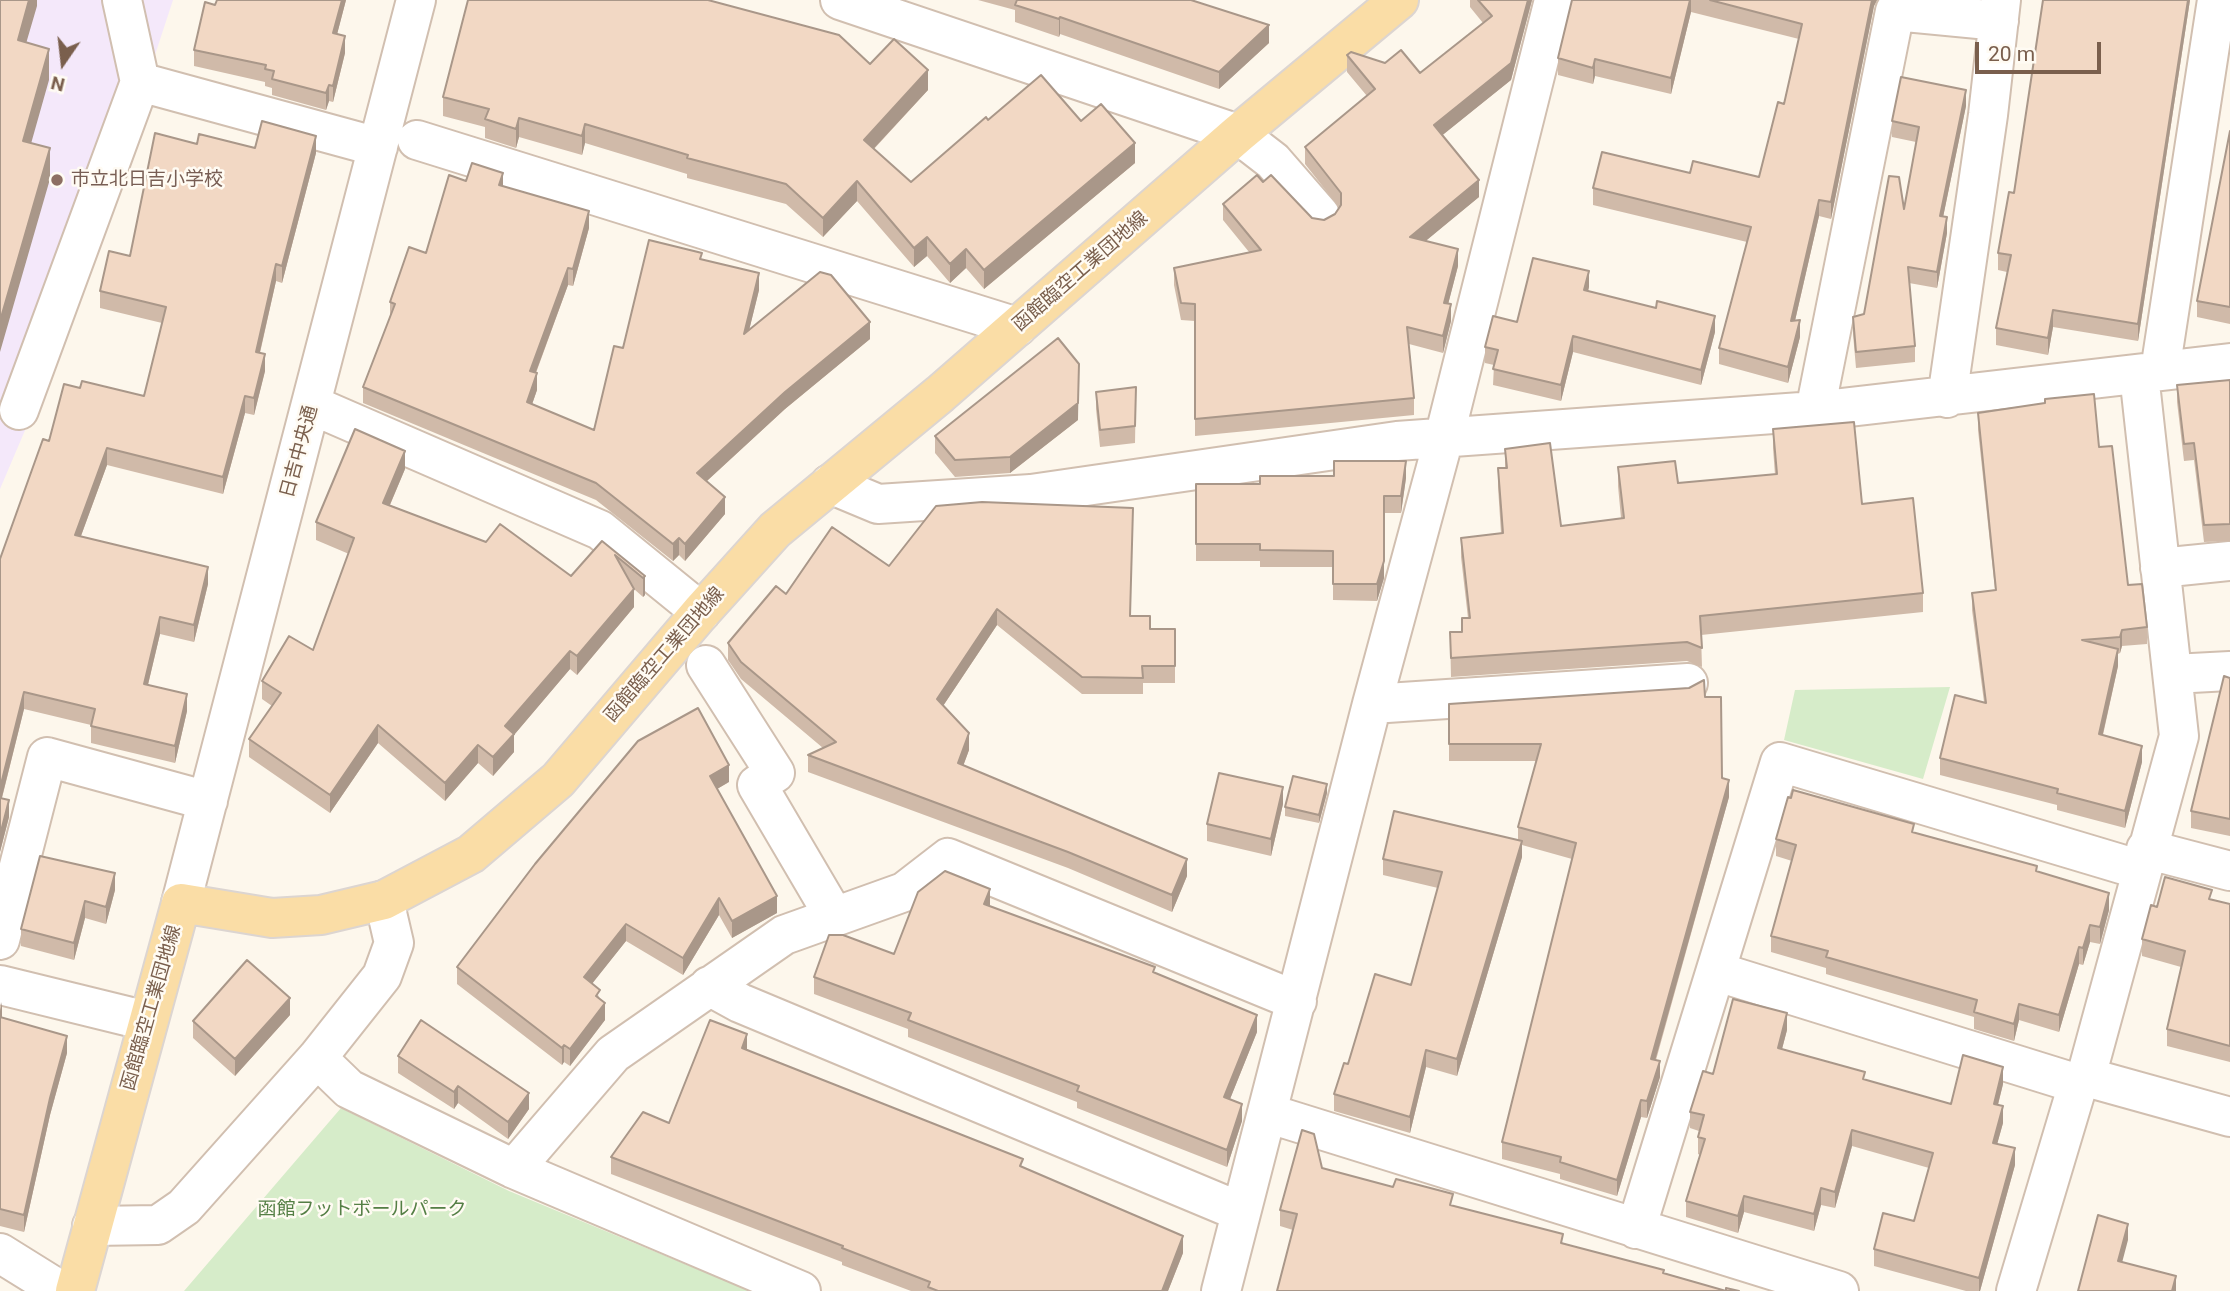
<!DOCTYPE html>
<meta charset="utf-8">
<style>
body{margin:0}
#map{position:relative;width:2230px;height:1291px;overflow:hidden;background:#fdf7ec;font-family:Roboto,sans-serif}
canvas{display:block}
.north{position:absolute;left:28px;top:28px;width:70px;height:70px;-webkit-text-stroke:5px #fffbf3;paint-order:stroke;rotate:194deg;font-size:19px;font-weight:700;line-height:28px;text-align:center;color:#7a5f4d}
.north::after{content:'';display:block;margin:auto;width:24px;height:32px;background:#7a5f4d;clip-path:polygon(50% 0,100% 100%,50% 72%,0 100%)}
.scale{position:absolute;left:1975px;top:42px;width:126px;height:32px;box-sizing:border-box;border:4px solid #7a5f4d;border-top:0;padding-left:9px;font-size:21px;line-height:24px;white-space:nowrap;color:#7a5f4d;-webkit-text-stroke:5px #fffbf3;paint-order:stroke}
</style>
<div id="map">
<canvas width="2230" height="1291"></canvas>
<div class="north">N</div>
<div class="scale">20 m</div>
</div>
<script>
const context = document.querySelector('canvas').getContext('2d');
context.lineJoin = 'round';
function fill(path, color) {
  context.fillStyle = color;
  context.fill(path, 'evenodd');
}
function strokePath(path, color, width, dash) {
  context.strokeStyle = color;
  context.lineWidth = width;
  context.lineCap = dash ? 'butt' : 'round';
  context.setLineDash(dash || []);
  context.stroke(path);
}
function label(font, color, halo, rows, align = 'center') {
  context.font = font + ' Roboto,"Noto Sans JP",sans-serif';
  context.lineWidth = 5;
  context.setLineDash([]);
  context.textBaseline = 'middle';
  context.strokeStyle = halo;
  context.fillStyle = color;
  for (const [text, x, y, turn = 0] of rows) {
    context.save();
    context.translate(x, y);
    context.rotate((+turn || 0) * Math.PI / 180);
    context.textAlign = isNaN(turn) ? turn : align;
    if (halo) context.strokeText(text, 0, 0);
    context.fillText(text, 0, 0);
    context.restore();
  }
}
fill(new Path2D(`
 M0,0H173L55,360L0,489Z`), '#f4e8fa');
fill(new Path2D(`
 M1950,687L1923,779L1784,740L1795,690Z
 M341,1108L509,1191L750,1291H184Z`), '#d6ecc9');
const minor = new Path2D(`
 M122,0L140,82L378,147
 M840,0L1238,134L1273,161L1320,215
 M417,140L1017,327
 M2160,371L2217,0
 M1947,398L1988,115L2001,0
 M312,405L600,530L701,612
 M19,410L140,82
 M1815,411L1895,11L1999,21
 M830,484L878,504L1031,494L1397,441L1815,411L2230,363
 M2160,568L2230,561
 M706,665L775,773L757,785L834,916
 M2173,674L2230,671
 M1372,704L1688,683
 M2146,849L2230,871
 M181,903L416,0
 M0,940L47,757L208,801
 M1718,972L2078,1084
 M0,985L147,1021
 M709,986L740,1003L1241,1212
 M317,1058L349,1089L514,1169L801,1291
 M2086,1077L2230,1117
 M1267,1113L1839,1291
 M514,1169L613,1054L784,935L904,892L948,858L1297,1001
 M92,1226L158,1225L184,1207L317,1058L382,976L394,943L384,900
 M1636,1229L1780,762L2141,870
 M0,1253L61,1291
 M1221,1291L1372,704L1444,438L1554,0
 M2016,1291L2078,1084L2086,1077L2179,736L2139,374`);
const major = new Path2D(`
 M75,1291L181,903L272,918L321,915L384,900L471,854L558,780L701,612L775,530L940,394L1238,134L1399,0`);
strokePath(minor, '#d1bfb0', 42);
strokePath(major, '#dcd5d1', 42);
strokePath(minor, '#fff', 38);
strokePath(major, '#fadda6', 38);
fill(new Path2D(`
 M217,0H346L337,34L345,53L333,102L329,101L326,110L272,95V88L265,86V82L194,66V50L215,5Z
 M978,0H1191L1269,43L1219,89L1060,34L1059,37L1015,22V10Z
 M1470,0H1532L1511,80L1442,135L1479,197L1425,241L1458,266L1448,304L1451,321L1443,353L1409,344L1414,398V415L1195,436V321L1181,320L1174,285V268L1249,252L1223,220V204L1263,182L1312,218L1324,220L1335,214L1339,207L1305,164V147L1367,96L1347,72V55L1385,63L1420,73L1483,23L1470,7Z
 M1572,0H1877L1874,6L1831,219L1819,216L1795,321L1800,337L1788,383L1719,364V348L1747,242L1593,205V188L1690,173L1759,177L1784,104L1799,39L1691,12L1671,94L1595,76L1593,84L1558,75V58Z
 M2043,0H2190L2138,341L2053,327L2048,355L1996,345V328L2007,272L1998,270V253L2014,193Z
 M870,64L928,90L874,149L911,182L988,120L1081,121L1135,163L984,289L966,268L950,283L927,256L914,267L857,201L823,237L786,204L687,178V174L585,143L582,155L519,137L516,148L485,138V127L443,116V97Z
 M1966,106L1943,217L1947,233L1937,288L1909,283L1915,346V362L1856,368L1853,334V317L1864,314L1904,209L1916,142L1892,137V121Z
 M2230,131V324L2197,317V301Z
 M197,144L316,153L282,283L276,281L260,353L265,371L254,415L245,413L223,494L107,465L81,536L208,584L194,642L160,634L148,685L187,711L175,763L91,743V725L24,709L2,798L9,817L0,852V559L49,441L80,388L144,396L162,323L100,308V291L130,256Z
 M466,181L503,187L589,228L573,286L568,285L536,373L537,390L532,404L594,430L623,348L702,260L759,290L749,330L870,339L785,409L707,481L725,514L685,561L679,555L673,561L596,500L363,403V387L390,316V302L426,253Z
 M1589,287L1588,291L1715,332L1701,385L1573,352L1561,401L1493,385L1494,365L1485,363V347L1517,322Z
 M2230,380V541L2204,542L2194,460L2184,461L2177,402V385Z
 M1136,387L1135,443L1100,447L1096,409V392Z
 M1978,413L2099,447L2128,585L2147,627V644L2122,646L2120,653L2118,654V666L2103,735L2142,762L2125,828L2057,810V805L1940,775V758L1984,702L1972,610V593L1995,590L1978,430Z
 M1078,420L1010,473L955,477L935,453V436Z
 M1773,429L1862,504L1923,593V612L1701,635L1702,667L1687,661L1451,677L1450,632H1462V618H1468L1461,557V538L1501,533L1498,487V468H1505V449L1561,526L1621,518L1618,486V467L1678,483L1775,475L1773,448Z
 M405,469L390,505L571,576L602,541L645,576V595L643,597L634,589V607L577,675L570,669L514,735V752L493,776L478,763L445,801L378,743L330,813L249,757V739L272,706L262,699V681L313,650L349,554L316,540V522Z
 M1406,478L1401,513H1384V578L1377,601L1333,600V567H1260V561H1196V484H1260Z
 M889,566L1131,616L1150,629H1175V683H1143V694H1082L997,625L943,706L969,750L963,766L1187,876L1172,912L1068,868L808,772V755L823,748L741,679L728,660V643L786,594Z
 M2230,678V836L2191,828V811Z
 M1705,697L1722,778L1729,797L1656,1060L1660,1077L1647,1118L1641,1117L1617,1196L1560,1179V1174L1502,1159V1142L1572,859L1522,845V857L1457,1076L1426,1067L1410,1133L1334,1111V1094L1348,1064L1411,985L1438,888L1383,875V859L1518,840V827L1536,761H1449V704Z
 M729,782L717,789L777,913L732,938L719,915L683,975L626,941L592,983L600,999L605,1020L570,1066L564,1062L562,1065L457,984V967L535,864Z
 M1327,793L1319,823L1285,816V807Z
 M1283,804L1271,856L1207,841V824Z
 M1914,833L2037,871L2109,910L2100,944L2090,942L2083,965L2079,964L2059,1032L2019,1020L2014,1041L1974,1029V1017L1826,974V968L1771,952V936L1792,861L1776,856V839Z
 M40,856L115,890L106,924L85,918L74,960L21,946V929Z
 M2212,900L2230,904V1062L2167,1046V1029L2181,967L2142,956V939L2157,907Z
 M990,906L1155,973L1257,1032L1230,1099L1242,1121L1227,1167L1077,1108V1102L908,1037V1029L814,994V977L894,954Z
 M0,1002L2,1017L67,1053L50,1115L24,1232L0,1226Z
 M290,1015L235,1076L193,1038V1021Z
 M1787,1030L1782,1049L1865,1080L1951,1104L2003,1084L1998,1105L2003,1123L1997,1144L2015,1165L1980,1291H1966L1874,1266V1249L1914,1221L1929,1168L1852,1146L1835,1208L1821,1205L1814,1231L1744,1212L1738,1233L1686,1217V1201L1700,1155L1698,1154V1137L1699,1131L1690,1128V1112L1713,1074Z
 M747,1050L1023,1167L1183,1253L1168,1291H911L842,1265V1262L611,1174V1157L669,1123Z
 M398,1056L529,1109L508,1139L458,1103L454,1109L398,1073Z
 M1322,1168L1453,1206L1563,1243L1726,1291H1277L1293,1230L1280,1226V1210Z`), '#d0baa9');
fill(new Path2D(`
 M29,0H37V6L18,71V40Z
 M342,0H346L333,50V33Z
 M1528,0H1532L1511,80L1434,142V125Z
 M1690,0H1691V12L1671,94V78Z
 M1872,0H1877L1874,6L1831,219V202Z
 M2188,0H2190L2138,341V324Z
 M1060,17V34L1059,37V19Z
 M1269,25V43L1219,89V72Z
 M345,36V53L333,102V86Z
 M49,49V80L23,172V141Z
 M1595,59V76L1593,84V68Z
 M928,70V90L864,159V140Z
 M329,85V101L326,110V93Z
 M1966,90V106L1940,232V216Z
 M519,118V137L516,148V129Z
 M585,124V143L582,155V136Z
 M316,136V153L282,283V266Z
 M1135,143V163L984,289V270Z
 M50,148V179L0,352V321Z
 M503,173V190L499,185Z
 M1479,180V197L1410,254V237Z
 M857,181V201L823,237V218Z
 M1819,200V216L1791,338V321Z
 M589,211V228L573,286V269Z
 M1947,217V233L1937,288V272Z
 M927,237V256L914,267V248Z
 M966,249V268L950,283V264Z
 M1458,249V266L1444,320V303Z
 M276,264V281L256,369V352Z
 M568,268V285L530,388V371Z
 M1589,271V287L1584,306V290Z
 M759,273V290L744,351V334Z
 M1451,304V321L1443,353V336Z
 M2053,310V327L2048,355V338Z
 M1715,316V332L1701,385V370Z
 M1800,320V337L1788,383V367Z
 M870,322V339L785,409L697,490V473L785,392Z
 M1573,336V352L1561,401V385Z
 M265,354V371L254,415V398Z
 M1079,364L1078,420L1010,473V457Z
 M537,373V390L527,419V402Z
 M245,396V413L223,494V477Z
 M107,448V465L75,552V535Z
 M405,451V469L383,521V503Z
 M1406,461V478L1401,513V496Z
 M1384,496V578L1377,601V584Z
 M725,497V514L685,561V544Z
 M679,538V555L673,561V544Z
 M208,567V584L194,642V625Z
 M645,576V595L643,597V578Z
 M634,589V607L577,675V656Z
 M997,609V625L937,715V699Z
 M160,617V634L144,701V684Z
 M2122,630V646L2120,653V637Z
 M2118,649V666L2099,751V734Z
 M570,651V669L514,735V752L493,776V757L505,726Z
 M24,692V709L0,805V788Z
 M187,694V711L175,763V746Z
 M378,725V743L330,813V795Z
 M969,733V750L958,780V763Z
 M478,745V763L445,801V783Z
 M2142,746V762L2125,828V811Z
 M729,765V782L710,793V776Z
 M1729,780V797L1651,1075V1059Z
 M1327,784V793L1319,823V815Z
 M1283,787V804L1271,856V839Z
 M9,800V817L0,852V835Z
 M1522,841V857L1457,1076V1059Z
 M1187,859V876L1172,912V895Z
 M115,873V890L106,924V907Z
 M990,889V906L984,904Z
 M2109,893V910L2100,944V927Z
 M777,896V913L732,938V921Z
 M719,898V915L683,975V958Z
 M85,901V918L74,960V943Z
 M626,924V941L584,994V977Z
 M2090,925V942L2083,965V948Z
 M2079,947V964L2059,1032V1015Z
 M290,998V1015L235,1076V1059Z
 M2,1002V1019L0,1028V1011Z
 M605,1003V1020L570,1066V1049Z
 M2019,1004V1020L2014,1041V1024Z
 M1787,1013V1030L1778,1064V1048Z
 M1257,1015V1032L1224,1114V1097Z
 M747,1034V1051L742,1048Z
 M67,1036V1053L50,1115L24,1232V1215L50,1098Z
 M564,1045V1062L562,1065V1048Z
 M1426,1050V1067L1410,1133V1117Z
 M1660,1061V1077L1647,1118V1101Z
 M2003,1067V1084L1994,1120V1104Z
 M458,1086V1103L454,1109V1092Z
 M529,1093V1109L508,1139V1122Z
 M1641,1100V1117L1617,1196V1180Z
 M1242,1104V1121L1227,1167V1150Z
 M2003,1106V1123L1993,1159V1143Z
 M1852,1130V1146L1835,1208V1192Z
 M2015,1148V1165L1980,1291H1979V1278Z
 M1821,1188V1205L1814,1231V1214Z
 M1744,1196V1212L1738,1233V1216Z
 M2128,1224V1240L2118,1278V1261Z
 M1183,1236V1253L1168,1291H1162Z
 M2176,1276V1291H2172Z`), '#a99789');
const building = new Path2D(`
 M0,0H29L18,40L49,49L23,141L50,148L0,321Z
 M217,0H342L333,33L345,36L333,86L329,85L326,93L272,79L274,71L265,69L266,65L194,50L205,2L215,5Z
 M468,0H708L839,35L870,64L894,39L928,70L864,140L911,182L986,117L988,120L1041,75L1081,121L1101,104L1135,143L984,270L966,249L950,264L927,237L914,248L857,181L823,218L786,184L687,158L688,155L585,124L582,136L519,118L516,129L485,119L489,109L443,97Z
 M1017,0H1191L1269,25L1219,72L1060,17L1059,19L1015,5Z
 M1478,0H1528L1511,63L1434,125L1479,180L1410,237L1458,249L1444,303L1451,304L1443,336L1407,327L1414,398L1195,419V304L1181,303L1174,268L1261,250L1223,204L1257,175L1263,182L1271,175L1312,218L1324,220L1335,214L1341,205V193L1305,147L1375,89L1347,55L1351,52L1385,63L1401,50L1420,73L1492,16Z
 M1572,0H1690L1671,78L1595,59L1593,68L1558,58Z
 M1710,0H1872L1831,202L1819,200L1791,321L1800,320L1788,367L1719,348L1751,227L1593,188L1602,152L1690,173L1693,161L1759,177L1778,102L1784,104L1802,24Z
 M2043,0H2188L2138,324L2053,310L2048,338L1996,328L2011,255L1998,253L2009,192L2014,193Z
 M1901,77L1966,90L1940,216L1947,217L1937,272L1908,267L1915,346L1856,352L1853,317L1864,314L1889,176L1899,177L1904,209L1919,127L1892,121Z
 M262,121L316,136L282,266L276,264L256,352L265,354L254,398L245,396L223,477L107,448L75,535L208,567L194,625L160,617L144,684L187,694L175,746L91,726L95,709L24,692L0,788V559L43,439L49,441L64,384L80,388L82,381L144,396L166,307L100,291L109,251L130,256L155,133L197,144L199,134L255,148Z
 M2230,131V307L2197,301Z
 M472,163L503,173L499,185L589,211L573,269L568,268L530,371L537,373L527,402L594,430L614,346L623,348L649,240L702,253L700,259L759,273L744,334L820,272L831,275L870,322L785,392L697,473L725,497L685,544L679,538L673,544L596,483L363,387L395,304L390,302L409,247L426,253L449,175L466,181Z
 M1533,258L1589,271L1584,290L1656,308L1657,301L1715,316L1701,370L1573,336L1561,385L1493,369L1498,350L1485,347L1493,316L1517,322Z
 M1058,338L1079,364L1078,403L1010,457L955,460L935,436Z
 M2230,380V524L2204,525L2194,443L2184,444L2177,385Z
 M1136,387L1135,426L1100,430L1096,392Z
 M2094,394L2099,447L2112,446L2128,585L2142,584L2147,627L2122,630L2120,637L2082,640L2118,649L2099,734L2142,746L2125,811L2057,793L2058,789L1940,758L1955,695L1986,703L1972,593L1996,590L1978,413L2045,403V399Z
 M1854,422L1862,504L1913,498L1923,593L1700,616L1702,648L1687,642L1451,658L1450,632H1462V618H1470L1461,538L1503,533L1498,468H1507L1505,449L1550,443L1561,526L1624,518L1618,467L1675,461L1678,483L1777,474L1773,429Z
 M355,429L405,451L383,503L486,542L500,524L571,576L602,541L645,576L643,578L615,555L634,589L577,656L570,651L505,726L514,734L493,757L478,745L445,783L378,725L330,795L249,739L281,693L262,681L289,636L313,650L354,538L316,522Z
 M1334,461H1406L1401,496H1384V561L1377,584H1333V551L1260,550V544H1196V484H1260V476H1334Z
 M982,502L1133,508L1130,616H1150V629H1175V666H1142L1143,678L1082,677L997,609L937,699L969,733L958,763L1187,859L1172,895L1068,852L808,755L836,742L741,662L728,643L776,586L786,594L832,527L889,566L936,506Z
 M2224,676L2230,678V819L2191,811Z
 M1704,680L1705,697H1721L1722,778L1729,780L1651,1059L1660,1061L1647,1101L1641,1100L1617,1180L1560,1162L1561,1157L1502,1142L1576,843L1518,827L1541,744H1449V704L1689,688Z
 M698,708L729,765L710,776L777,896L732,921L719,898L683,958L626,924L584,977L600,990L596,996L605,1003L570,1049L564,1045L562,1048L457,967L535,864L638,741Z
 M1219,773L1283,787L1271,839L1207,824Z
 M1293,776L1327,784L1319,815L1285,807Z
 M1793,790L1914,824L1912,832L2037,866L2036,871L2109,893L2100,927L2090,925L2083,948L2079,947L2059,1015L2019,1004L2014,1024L1974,1012L1977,1000L1826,957L1828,951L1771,936L1796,845L1776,839L1788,797L1791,798Z
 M0,798L9,800L0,835Z
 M1394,811L1522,841L1457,1059L1426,1050L1410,1117L1334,1094L1344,1063L1348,1064L1375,974L1411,985L1442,872L1383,859Z
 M40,856L115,873L106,907L85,901L74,943L21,929Z
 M945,871L990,889L984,904L1155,967L1153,972L1257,1015L1224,1097L1242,1104L1227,1150L1077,1091L1079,1086L908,1020L911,1013L814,977L829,935H843L894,954L918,892Z
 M2165,877L2212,890L2209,899L2230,904V1046L2167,1029L2185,951L2142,939L2151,905L2157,907Z
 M247,960L290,998L235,1059L193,1021Z
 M1733,999L1787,1013L1778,1048L1865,1072L1863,1079L1951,1104L1963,1055L2003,1067L1994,1104L2003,1106L1993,1143L2015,1148L1979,1278L1874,1249L1883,1213L1914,1221L1933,1153L1852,1130L1835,1192L1821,1188L1814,1214L1744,1196L1738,1216L1686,1201L1705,1139L1698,1137L1704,1115L1690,1112L1703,1071L1713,1074Z
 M0,1017L67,1036L50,1098L24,1215L0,1209Z
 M421,1020L529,1093L508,1122L458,1086L454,1092L398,1056Z
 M710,1020L747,1034L742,1048L1023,1159L1020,1166L1183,1236L1162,1291H938L928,1287L930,1282L842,1248L843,1246L611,1157L643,1112L669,1123Z
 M1302,1130L1314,1134L1322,1168L1393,1187L1396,1179L1453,1194L1450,1205L1563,1234L1561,1243L1664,1270L1663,1273L1726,1291V1288L1739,1291H1277L1297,1214L1280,1210Z
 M2098,1215L2128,1224L2118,1261L2176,1276L2172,1291H2078Z`);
fill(building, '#f2d8c4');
strokePath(building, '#a99789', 2);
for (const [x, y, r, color] of [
 [57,180,7,"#8d6e63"]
]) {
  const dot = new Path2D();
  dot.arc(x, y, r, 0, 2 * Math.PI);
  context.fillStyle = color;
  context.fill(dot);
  strokePath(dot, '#fffbf3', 2.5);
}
label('19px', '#785e54', '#fffbf3', [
 ["市立北日吉小学校",71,180]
], 'left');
label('19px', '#7a5f4d', '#fffbf3', [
 ["函館臨空工業団地線",1081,272,-41],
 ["日吉中央通",300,452,-75],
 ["函館臨空工業団地線",665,655,-49],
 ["函館臨空工業団地線",152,1008,-74]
]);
label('19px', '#547f45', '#fffbf3', [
 ["函館フットボールパーク",362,1210]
]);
</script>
